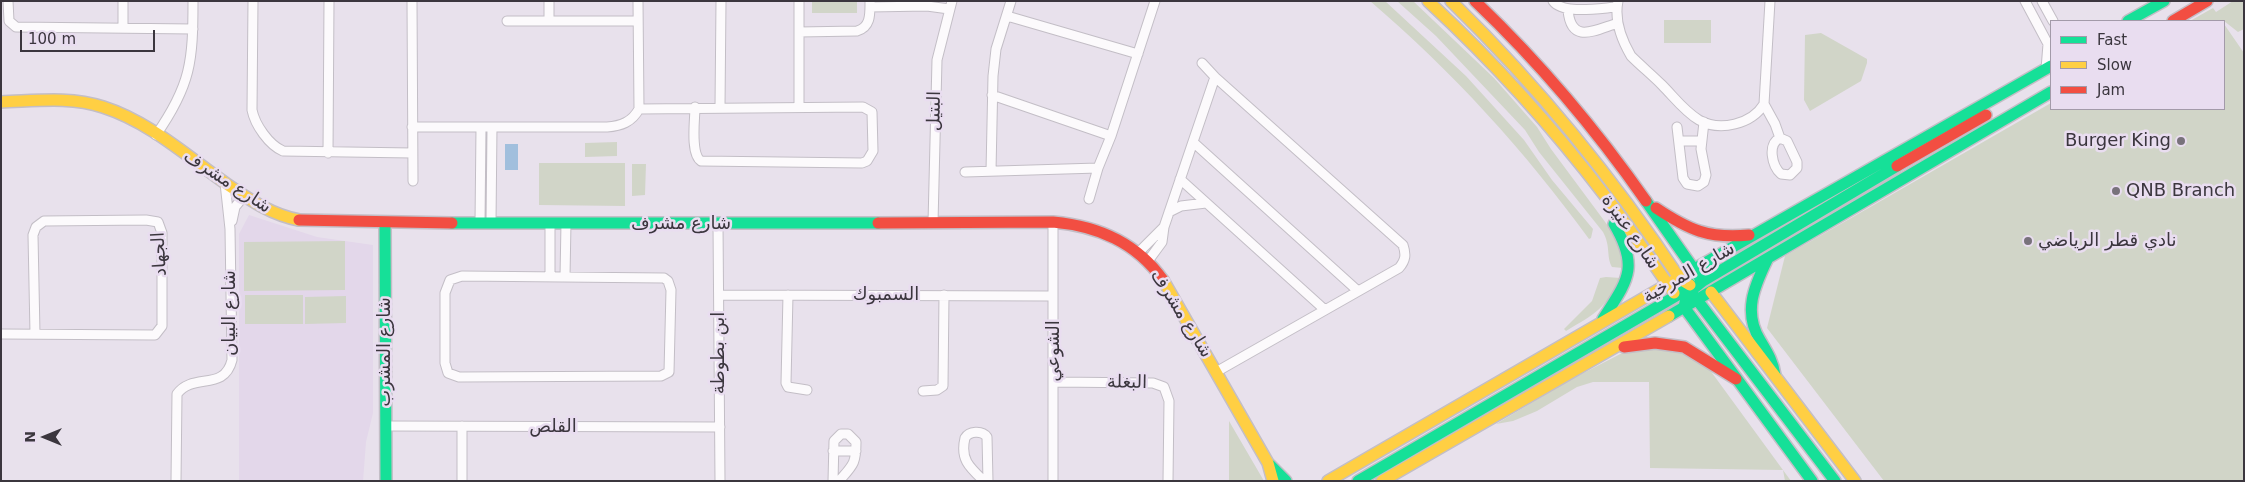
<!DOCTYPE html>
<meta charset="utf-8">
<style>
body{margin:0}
#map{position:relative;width:2245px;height:482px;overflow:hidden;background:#e8e1ec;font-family:"DejaVu Sans",sans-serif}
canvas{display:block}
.frame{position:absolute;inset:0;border:2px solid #3b363e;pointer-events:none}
.legend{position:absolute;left:2050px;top:20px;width:175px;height:90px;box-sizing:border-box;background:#e9ddf0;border:1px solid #a39aa9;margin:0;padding:6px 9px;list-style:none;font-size:15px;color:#3b363e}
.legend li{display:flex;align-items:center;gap:10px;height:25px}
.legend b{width:25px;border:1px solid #a39aa9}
.north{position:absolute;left:20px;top:412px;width:50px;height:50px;-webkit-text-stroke:4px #e9ddf0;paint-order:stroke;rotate:270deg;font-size:14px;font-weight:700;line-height:20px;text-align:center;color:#3b363e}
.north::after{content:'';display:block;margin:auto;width:18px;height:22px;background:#3b363e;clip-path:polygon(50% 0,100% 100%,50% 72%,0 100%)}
.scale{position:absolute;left:20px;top:30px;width:135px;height:22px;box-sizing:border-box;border:2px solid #3b363e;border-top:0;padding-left:6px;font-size:15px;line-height:18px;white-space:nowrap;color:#3b363e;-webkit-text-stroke:4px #e9ddf0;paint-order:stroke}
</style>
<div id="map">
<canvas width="2245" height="482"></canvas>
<div class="frame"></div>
<ul class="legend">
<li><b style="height:6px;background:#16e098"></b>Fast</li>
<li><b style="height:6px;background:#ffcf43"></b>Slow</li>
<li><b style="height:6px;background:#f24e42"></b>Jam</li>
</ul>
<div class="north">N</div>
<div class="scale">100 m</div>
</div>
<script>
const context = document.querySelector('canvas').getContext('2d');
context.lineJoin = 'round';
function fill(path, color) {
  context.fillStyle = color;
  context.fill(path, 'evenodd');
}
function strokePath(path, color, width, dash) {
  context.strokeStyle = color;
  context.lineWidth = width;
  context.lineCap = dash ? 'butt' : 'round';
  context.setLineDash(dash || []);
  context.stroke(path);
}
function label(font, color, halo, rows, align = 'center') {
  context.font = font + ' "DejaVu Sans","Noto Naskh Arabic",sans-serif';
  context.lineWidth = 5;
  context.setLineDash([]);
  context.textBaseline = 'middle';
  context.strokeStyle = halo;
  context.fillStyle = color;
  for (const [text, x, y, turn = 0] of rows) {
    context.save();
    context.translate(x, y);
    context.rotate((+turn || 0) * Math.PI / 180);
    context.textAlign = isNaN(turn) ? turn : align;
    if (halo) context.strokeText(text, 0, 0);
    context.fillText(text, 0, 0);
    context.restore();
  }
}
fill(new Path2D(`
 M249,215L317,237L373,245V413L366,442L363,481H239V234Z`), '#e3d7ea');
fill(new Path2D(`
 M812,1H857V13H812Z
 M1370,1H1385L1466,76L1524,140L1552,180L1593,229L1591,238L1589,239C1525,151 1453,72 1370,1Z
 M1397,1H1413L1494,78L1537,127L1551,149L1617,238L1623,268L1612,267C1606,256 1611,247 1603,232L1539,152L1525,130L1436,36Z
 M2233,1H2244V29L2238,32L2224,21H2190L2213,8L2216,12Z
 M1664,20H1711V43H1664Z
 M2224,24L2244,53V481H1884L1767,328L1785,256L2051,103V109H2224Z
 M1821,33L1867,59V63L1861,81L1810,111L1804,100L1805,35Z
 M617,142V156L585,157V143Z
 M539,163H625V206L539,205Z
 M632,164H646L645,195L632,196Z
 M345,241V290L244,291V242Z
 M1606,277L1621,278C1604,310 1596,313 1566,331L1564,329L1592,301L1600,278Z
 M245,295H303V324H245Z
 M346,296V323L305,324V297Z
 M1678,348L1707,366L1791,481H1785L1783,470L1650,468L1649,382H1593L1577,387L1537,411L1513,421L1496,424L1570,380L1630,349Z
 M1229,421L1264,481H1229Z`), '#d1d5c8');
fill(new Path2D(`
 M505,144H518V170H505Z`), '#a1bfdd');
const street = new Path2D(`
 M8,1L9,21L16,27L193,29
 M253,1L252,110C255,125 269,145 283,151L412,153
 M412,1L413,181
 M549,1V21H638
 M799,1V107
 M1553,1C1563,15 1601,8 1617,7
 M1618,1C1614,21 1621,39 1631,56C1641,66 1652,75 1662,85C1674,97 1684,111 1699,120C1720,132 1752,124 1764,104L1770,1
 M2025,1L2048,44L2046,69
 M2042,1L2053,21
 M870,7L927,6L949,9
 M1568,10C1571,45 1595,30 1618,23
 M1007,16L1138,54
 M507,21H549
 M123,28V1
 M799,32L857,31C871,27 870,14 870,1
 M1202,63L1215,77L1403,245C1406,254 1406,260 1399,268L1216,372
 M992,95L1111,136
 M1764,104L1775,124L1780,138
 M720,107L721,1
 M639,109L863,107L872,112L873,151L867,161L862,163L701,161C690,154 695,119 695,107
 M412,127H607C621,126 632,122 639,109L638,1
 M1677,127L1683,178L1687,184L1698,186L1704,182L1706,175L1701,149L1704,122
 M156,135C191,85 193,61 193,1
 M1780,138L1787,141L1797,162V168L1790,175L1781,174C1772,166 1767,144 1780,138Z
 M1679,141H1701
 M1193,142L1358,291
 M328,153L329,1
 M991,171L993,76L996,49L1011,1
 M965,172L1098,168L1111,136L1155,1
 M1180,179L1325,310
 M1089,199L1098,168
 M1169,212L1181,206L1206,203
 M232,221L235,207L244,196
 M480,223L481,127
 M491,223L492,127
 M550,223V277
 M933,223L937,60L952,1
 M718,224L720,481
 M1139,252L1164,227
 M1148,261L1162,242L1164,227L1215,77
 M462,276L664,278L668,281L671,290L669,372L661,376L459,377L448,373L445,363V293L450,280Z
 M565,277L566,223
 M719,295L1053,296
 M788,295L786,383L788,387L807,390
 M1,334L155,335L162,326V233L158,222L146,220L44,221L36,227L33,235L35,334
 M1054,382L1153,383L1164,387L1169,401L1168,481
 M923,391L937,390L943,386L944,295
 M386,426L720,427
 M833,451H856
 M176,481L177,394C193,372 224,392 232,360L230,229L225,183
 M462,481V426
 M833,481L834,441L841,434H848L856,442C856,464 853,465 839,481
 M984,481C969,467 960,459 965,438C969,431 982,430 987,437L988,481
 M1053,481V222`);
const fast = new Path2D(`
 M2128,21L2164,1
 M1646,201L1700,278
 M385,223L386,481
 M452,223H878
 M1767,260C1754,287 1743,312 1760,340C1767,352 1773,361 1775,375
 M1689,272L2051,66
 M1691,292L1835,481
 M1684,307L1812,481
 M1684,307L1687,294L1703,281L1897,166
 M1669,316L2051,92
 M1603,319C1627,281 1640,268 1614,224
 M1270,465L1286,481
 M1358,481L1676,296L1690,284`);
const slow = new Path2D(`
 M1428,1C1493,61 1552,126 1606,197C1630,228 1651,261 1674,293
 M1451,1C1538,86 1613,178 1680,279L1690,285
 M1,102C35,101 70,96 103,107C150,122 188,157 228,185C250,200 272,215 299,220
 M1163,280L1268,463L1273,481
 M1711,292L1855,481
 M1328,481L1689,272
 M1382,481L1669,316`);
const jam = new Path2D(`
 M1475,1C1539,62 1595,128 1646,201
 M2173,21L2207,1
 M1897,166L1986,115
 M1656,208C1689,230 1709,239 1749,235
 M299,220L452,223
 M878,223L1053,222C1098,226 1136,242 1163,280
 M1624,347L1655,343L1684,347L1736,379`);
strokePath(street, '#c3bec6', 11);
strokePath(fast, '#c3bec6', 14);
strokePath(slow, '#c3bec6', 14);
strokePath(jam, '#c3bec6', 14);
strokePath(street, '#fcfafc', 9);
strokePath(fast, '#16e098', 11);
strokePath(slow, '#ffcf43', 11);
strokePath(jam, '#f24e42', 11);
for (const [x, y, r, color] of [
 [2181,141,5,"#78727b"],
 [2116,191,5,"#78727b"],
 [2028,241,5,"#78727b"]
]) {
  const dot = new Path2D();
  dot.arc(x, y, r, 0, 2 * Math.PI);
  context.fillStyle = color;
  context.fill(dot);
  strokePath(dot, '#e9ddf0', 2);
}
label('18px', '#3b363e', '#e9ddf0', [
 ["البتيل",935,111,-89],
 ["شارع مشرف",227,182,33],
 ["شارع مشرف",681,224],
 ["شارع عنيزة",1630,232,55],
 ["الجهاد",160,254,-93],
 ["شارع المرخية",1689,273,-30],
 ["السمبوك",886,295],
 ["شارع البيان",230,313,-90],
 ["شارع مشرف",1181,314,58],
 ["الشوعي",1054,351,-90],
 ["شارع المشرب",385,352,-90],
 ["ابن بطوطة",719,353,-90],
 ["البغلة",1127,383,1],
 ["القلص",553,427]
]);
label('18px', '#3b363e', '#e9ddf0', [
 ["Burger King",2171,141,"right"],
 ["QNB Branch",2126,191],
 ["نادي قطر الرياضي",2038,241]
], 'left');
</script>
